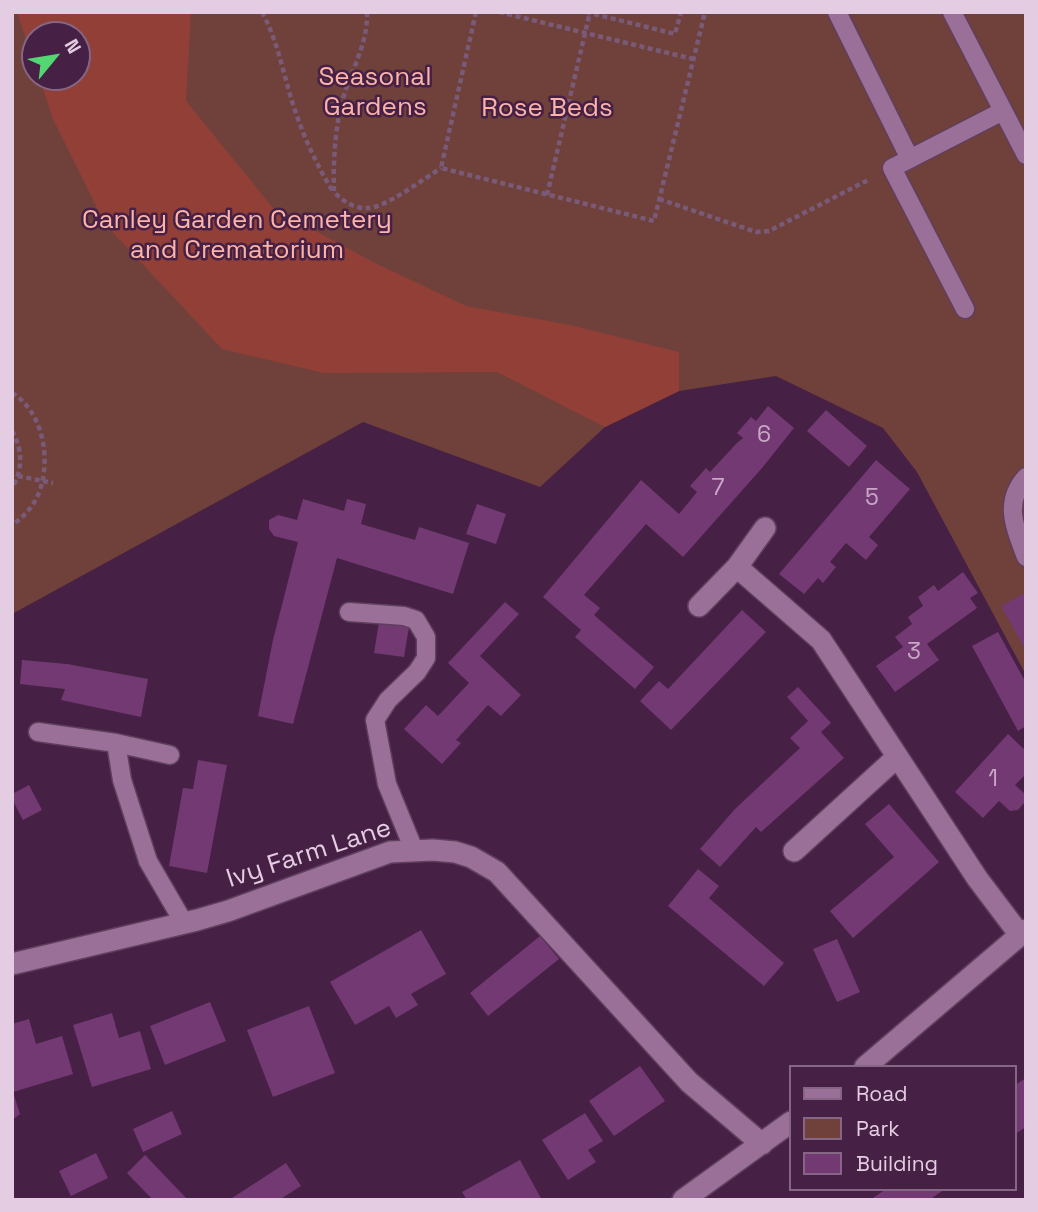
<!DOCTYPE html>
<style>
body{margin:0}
#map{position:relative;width:1038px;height:1212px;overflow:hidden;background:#462145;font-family:"Space Grotesk",sans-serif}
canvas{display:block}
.frame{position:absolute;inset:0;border:14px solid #e4cde2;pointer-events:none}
.legend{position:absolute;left:789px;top:1065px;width:228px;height:126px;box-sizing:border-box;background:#462145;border:2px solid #856684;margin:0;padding:9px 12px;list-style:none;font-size:21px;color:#e4cde2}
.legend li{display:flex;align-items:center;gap:14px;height:35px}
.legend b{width:35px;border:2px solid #856684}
.north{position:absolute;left:21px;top:21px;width:70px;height:70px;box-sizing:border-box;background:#462145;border:2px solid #856684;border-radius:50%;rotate:60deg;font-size:19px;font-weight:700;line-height:28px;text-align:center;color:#e4cde2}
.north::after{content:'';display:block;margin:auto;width:24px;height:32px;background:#54d672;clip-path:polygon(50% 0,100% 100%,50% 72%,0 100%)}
</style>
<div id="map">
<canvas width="1038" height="1212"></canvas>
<div class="frame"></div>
<ul class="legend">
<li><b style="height:9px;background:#9a7098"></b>Road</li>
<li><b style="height:19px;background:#70413a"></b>Park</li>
<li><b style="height:19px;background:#733972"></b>Building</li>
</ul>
<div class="north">N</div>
</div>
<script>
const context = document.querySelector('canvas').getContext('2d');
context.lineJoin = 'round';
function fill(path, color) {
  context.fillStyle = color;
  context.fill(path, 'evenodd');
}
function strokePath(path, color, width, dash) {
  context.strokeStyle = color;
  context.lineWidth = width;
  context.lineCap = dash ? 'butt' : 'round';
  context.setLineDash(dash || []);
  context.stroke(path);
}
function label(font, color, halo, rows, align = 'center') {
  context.font = font + ' "Space Grotesk",sans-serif';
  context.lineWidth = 5;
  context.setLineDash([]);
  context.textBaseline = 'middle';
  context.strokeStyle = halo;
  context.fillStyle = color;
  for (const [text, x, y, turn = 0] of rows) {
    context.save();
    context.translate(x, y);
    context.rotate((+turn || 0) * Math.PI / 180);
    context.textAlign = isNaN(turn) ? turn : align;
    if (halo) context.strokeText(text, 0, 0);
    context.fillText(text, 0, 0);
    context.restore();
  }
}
fill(new Path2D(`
 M12,12H1026V675L917,472L883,428L776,376L679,391L605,427L540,487L363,422L12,614ZM35,35H77V77H35Z`), '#70413a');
fill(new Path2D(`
 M17,12H191L186,101L273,208L375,263L466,306L570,325L679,352V391L605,427L497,372L324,373L222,349L105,224L53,119L39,77H77V35H35V66Z`), '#923f37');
fill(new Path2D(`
 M768,406L794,428L762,468L683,557L646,524L584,595L600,608L594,615L654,667L635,689L575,637L581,630L543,597L641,480L679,514L697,492L690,486L706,468L710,472L736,444L743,438L737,433L751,417L756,421Z
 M826,410L867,446L849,467L807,431Z
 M876,460L910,489L869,537L878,545L866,560L846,543L830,562L836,567L823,583L818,578L804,594L779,574Z
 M303,499L344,511L347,499L366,504L361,524L415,540L419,527L469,543L453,594L337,558L293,724L258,716L273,640L298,542L274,536L269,529V520L278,515L297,520Z
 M477,504L506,514L496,544L466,534Z
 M963,572L978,593L970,598L977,608L927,644L939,660L895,692L876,666L903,647L895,637L912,624L908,617L923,606L918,597L934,585L938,591Z
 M1025,593L1026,595V651L1001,606Z
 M505,602L519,614L480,656L521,695L501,716L488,705L456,740L461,743L442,764L404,729L426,705L438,716L469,683L448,663Z
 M742,610L766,632L671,730L640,701L659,681L668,689Z
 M379,622L409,627L404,657L374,653Z
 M998,632L1026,683V726L1018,731L972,646Z
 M22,660L67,664L148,679L141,717L61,700L65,689L20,684Z
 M798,687L831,723L821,732L844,758L761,832L756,827L720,867L700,849L735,809L800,748L790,738L808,721L787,697Z
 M1008,734L1026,751V774L1015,785L1025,794V802L1018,810L1010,811L999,801L983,818L955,792Z
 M198,760L227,765L207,873L169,866L183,788L193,789Z
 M29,785L42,810L23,820L12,799V794Z
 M889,804L939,862L853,938L830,911L894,857L865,824Z
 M698,869L719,886L709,898L784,963L764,986L668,906Z
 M421,930L446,974L411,994L418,1005L406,1012L396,1018L389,1006L355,1025L330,982Z
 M540,936L559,959L488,1016L470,993Z
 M837,939L860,992L837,1002L813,949Z
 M210,1002L226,1041L165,1065L150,1026Z
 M309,1006L335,1073L273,1097L247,1030Z
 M112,1013L119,1038L140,1031L151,1069L92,1087L73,1025Z
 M29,1019L36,1044L62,1036L73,1074L13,1092L20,1114L12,1120V1024Z
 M640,1066L665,1101L614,1136L589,1101Z
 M1026,1078V1127L1015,1134V1085Z
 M172,1111L182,1134L143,1152L133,1129Z
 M585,1113L603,1141L588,1150L596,1162L568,1180L542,1140Z
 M96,1153L108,1178L71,1196L59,1171Z
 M145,1155L188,1200H153L127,1173Z
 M520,1160L542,1200H467L462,1192Z
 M286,1163L301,1186L279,1200H229Z
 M886,1189H945L929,1200H870Z`), '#733972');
const lane = new Path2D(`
 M837,12L910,159
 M952,12L1026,155
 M965,309L892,168L1003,111
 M1026,477C1003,502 1015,529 1026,557
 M349,612L404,616L416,620L426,637V658L417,672L388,700L375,720L387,784L414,850
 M38,732L116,743L170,755
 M116,743L122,780L148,861L184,923`);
const street = new Path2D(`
 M737,567L821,640L977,878L1020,935
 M699,606L737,567L765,528
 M794,851L897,757
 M12,964L197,920L228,911L390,852L433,850L455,852L471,857L497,872L689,1082L762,1144
 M865,1067L1026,930
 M683,1200L791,1122`);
strokePath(lane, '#5f3f5e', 21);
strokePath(street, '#5f3f5e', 24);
strokePath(new Path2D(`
 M262,12C280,45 284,81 297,116C306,142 318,167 332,190
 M367,12C368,42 353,67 344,95C335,124 333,162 334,192C343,201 354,209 368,208C385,208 425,178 441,168
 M476,12L441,168L654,221L705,12
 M499,12L693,59
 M586,12L675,34L681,12
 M547,195L590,12
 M659,199L756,232L769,231L870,179
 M12,379H13
 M12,393C46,413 53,469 35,501C29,511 21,519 12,525
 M12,431C23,450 23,469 12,488
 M18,476L53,483`), '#7a5a79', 4.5, [5, 3.5]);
strokePath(lane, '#9a7098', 18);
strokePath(street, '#9a7098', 21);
label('23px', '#c8a8c6', null, [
 ["6",764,436],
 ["7",718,489],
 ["5",872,499],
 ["3",914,653],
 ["1",993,780]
]);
label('26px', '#fcb4a9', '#462145', [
 ["Seasonal",375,78],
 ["Gardens",375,108],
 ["Rose Beds",547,109],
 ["Canley Garden Cemetery",237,221],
 ["and Crematorium",237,251]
]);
label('26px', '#e4cde2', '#462145', [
 ["Ivy Farm Lane",309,854,-18]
]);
</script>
